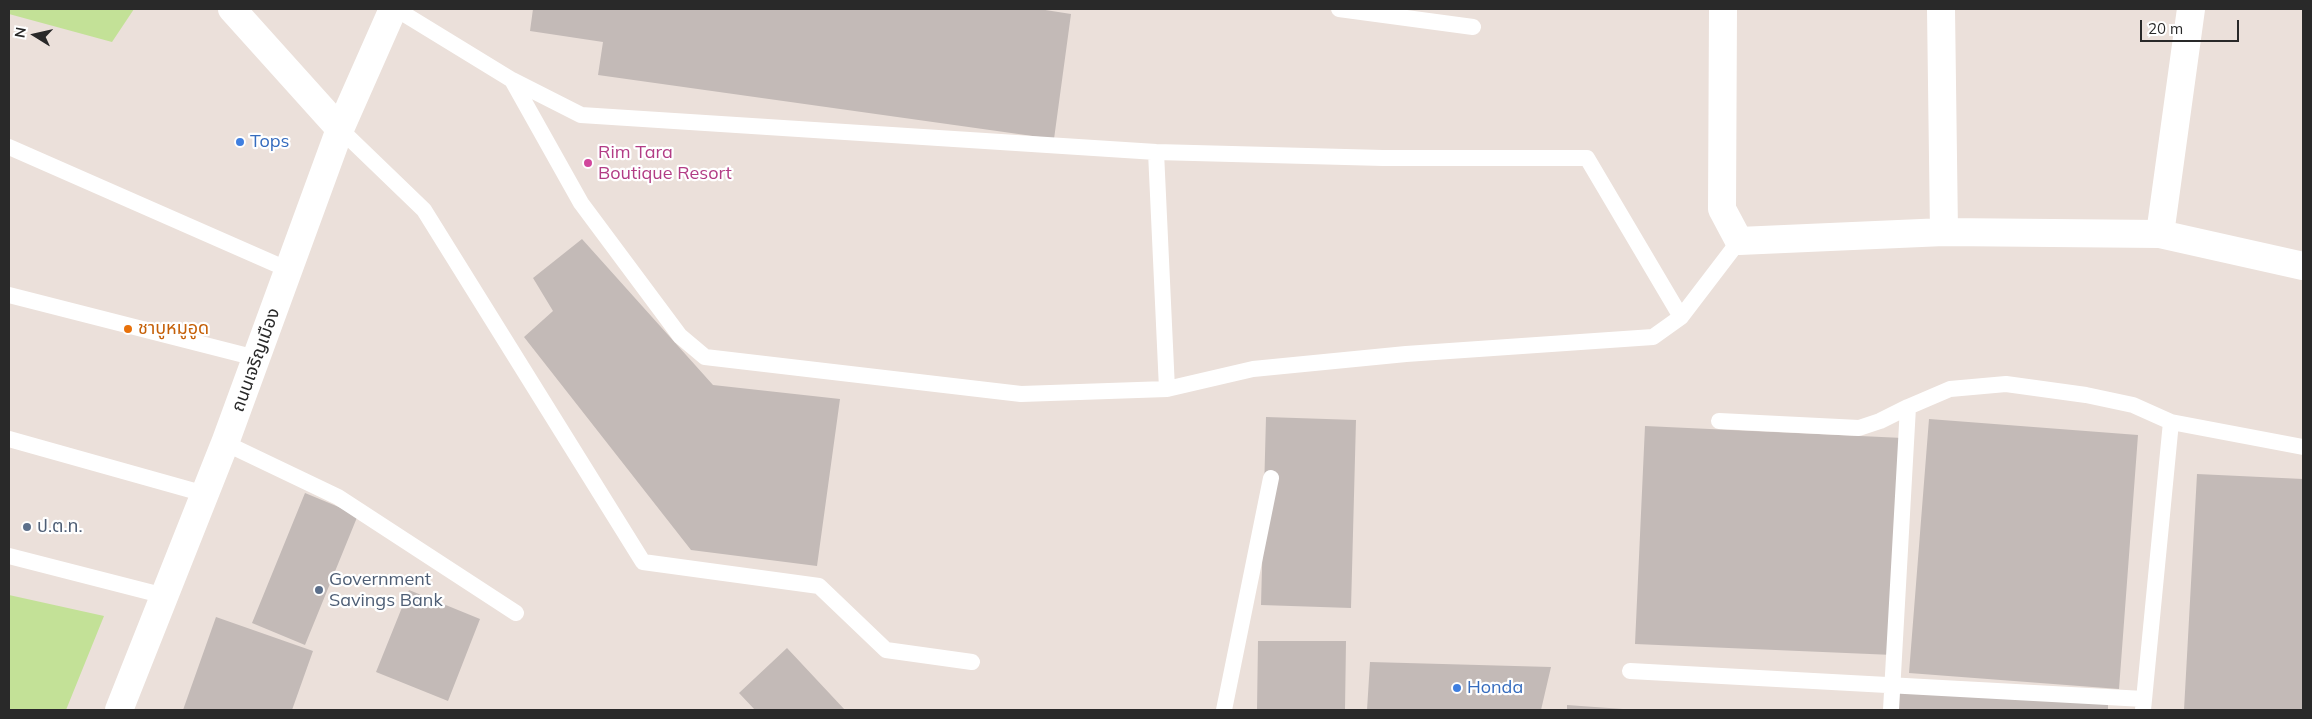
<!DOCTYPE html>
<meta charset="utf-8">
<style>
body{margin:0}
#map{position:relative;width:2312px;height:719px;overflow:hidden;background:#ebe0da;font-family:Mulish,sans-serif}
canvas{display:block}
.frame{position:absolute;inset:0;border:10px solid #292929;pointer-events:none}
.north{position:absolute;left:10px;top:10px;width:50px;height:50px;-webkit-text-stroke:4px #fff;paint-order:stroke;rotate:280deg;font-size:14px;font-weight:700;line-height:20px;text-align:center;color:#292929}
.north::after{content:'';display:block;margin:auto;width:18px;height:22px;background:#292929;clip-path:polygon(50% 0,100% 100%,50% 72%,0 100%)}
.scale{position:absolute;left:2140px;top:20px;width:99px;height:22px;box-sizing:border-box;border:2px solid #292929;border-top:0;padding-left:6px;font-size:15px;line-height:18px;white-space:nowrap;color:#292929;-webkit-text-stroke:4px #fff;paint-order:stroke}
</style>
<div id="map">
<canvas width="2312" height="719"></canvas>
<div class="frame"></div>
<div class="north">N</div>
<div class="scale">20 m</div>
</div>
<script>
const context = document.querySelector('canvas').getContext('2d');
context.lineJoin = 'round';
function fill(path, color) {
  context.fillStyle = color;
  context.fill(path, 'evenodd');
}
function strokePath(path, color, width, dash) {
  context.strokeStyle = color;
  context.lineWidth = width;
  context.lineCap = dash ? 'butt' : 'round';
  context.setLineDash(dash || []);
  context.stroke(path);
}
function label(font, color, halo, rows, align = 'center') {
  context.font = font + ' Mulish,"Noto Sans Thai",sans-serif';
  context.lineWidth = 4.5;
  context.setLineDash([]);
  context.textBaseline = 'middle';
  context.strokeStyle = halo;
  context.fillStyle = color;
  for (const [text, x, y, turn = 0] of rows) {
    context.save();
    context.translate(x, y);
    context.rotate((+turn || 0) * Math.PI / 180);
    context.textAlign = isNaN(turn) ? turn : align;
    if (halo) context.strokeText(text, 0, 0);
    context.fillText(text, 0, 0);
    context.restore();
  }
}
fill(new Path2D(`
 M9,9H134L112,42L9,14Z
 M9,595L104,616L66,710H9Z`), '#c3e197');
fill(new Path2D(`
 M533,9H1039L1071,14L1054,139L598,75L603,42L530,31Z
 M582,239L713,385L840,399L817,566L691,550L524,337L553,311L533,278Z
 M1266,417L1356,420L1351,608L1261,605Z
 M1929,419L2138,435L2119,689L1909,673Z
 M1645,426L1903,438L1893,655L1635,644Z
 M2197,474L2303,479V710H2184Z
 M305,493L358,515L305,645L252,623Z
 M409,590L480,619L448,701L376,672Z
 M216,617L313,651L292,710H183Z
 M1258,641H1346L1345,710H1257Z
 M787,648L845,710H755L739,693Z
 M1370,662L1551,667L1541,710H1367Z
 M1898,692L2108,702V710H1897Z
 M1567,705L1623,709V710H1567Z`), '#c3bab7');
strokePath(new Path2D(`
 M396,9L512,80L581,115L1156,152L1383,158H1587L1681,317
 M1339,9L1473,27
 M512,80L581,203L680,336L705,357L1021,394L1167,389L1253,369L1406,354L1653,337L1681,317L1739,241
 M340,129L424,210L643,562L819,586L886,650L972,662
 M9,147L289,270
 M1156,152L1167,389
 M9,295L256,358
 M1719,421L1859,428L1880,421L1908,407L1950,389L2006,384L2086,395L2133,405L2171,422L2303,447
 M9,439L205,494
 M225,443L338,497L516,613
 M9,556L165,596
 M1630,671L2144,699
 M1224,710L1271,478
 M1891,710L1908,407
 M2143,710L2171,422`), '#fff', 16);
strokePath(new Path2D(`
 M232,9L340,129
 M1723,9L1722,209L1739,241L1944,232L2160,234L2303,266
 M1941,9L1944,232
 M2160,234L2191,9`), '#fff', 28);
strokePath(new Path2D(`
 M119,710L225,443L340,129L393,9`), '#fff', 28);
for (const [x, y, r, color] of [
 [240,142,5,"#3f7fe0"],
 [588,163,5,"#d1479c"],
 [128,329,5,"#e8710a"],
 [27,527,5,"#5c6f8a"],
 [319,590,5,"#5c6f8a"],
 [1457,688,5,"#3f7fe0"]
]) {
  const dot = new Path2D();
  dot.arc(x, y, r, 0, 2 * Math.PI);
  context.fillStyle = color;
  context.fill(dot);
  strokePath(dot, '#fff', 2);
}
label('18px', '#366cbe', '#fff', [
 ["Tops",250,142],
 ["Honda",1467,688]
], 'left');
label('18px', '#b23c85', '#fff', [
 ["Rim Tara",598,153],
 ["Boutique Resort",598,174]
], 'left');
label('18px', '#c56008', '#fff', [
 ["ชาบูหมูอูด",138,329]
], 'left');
label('18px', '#292929', '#fff', [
 ["ถนนเจริญเมือง",256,360,-70]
]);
label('18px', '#4e5e75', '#fff', [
 ["ป.ต.ท.",37,527],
 ["Government",329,580],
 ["Savings Bank",329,601]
], 'left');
</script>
